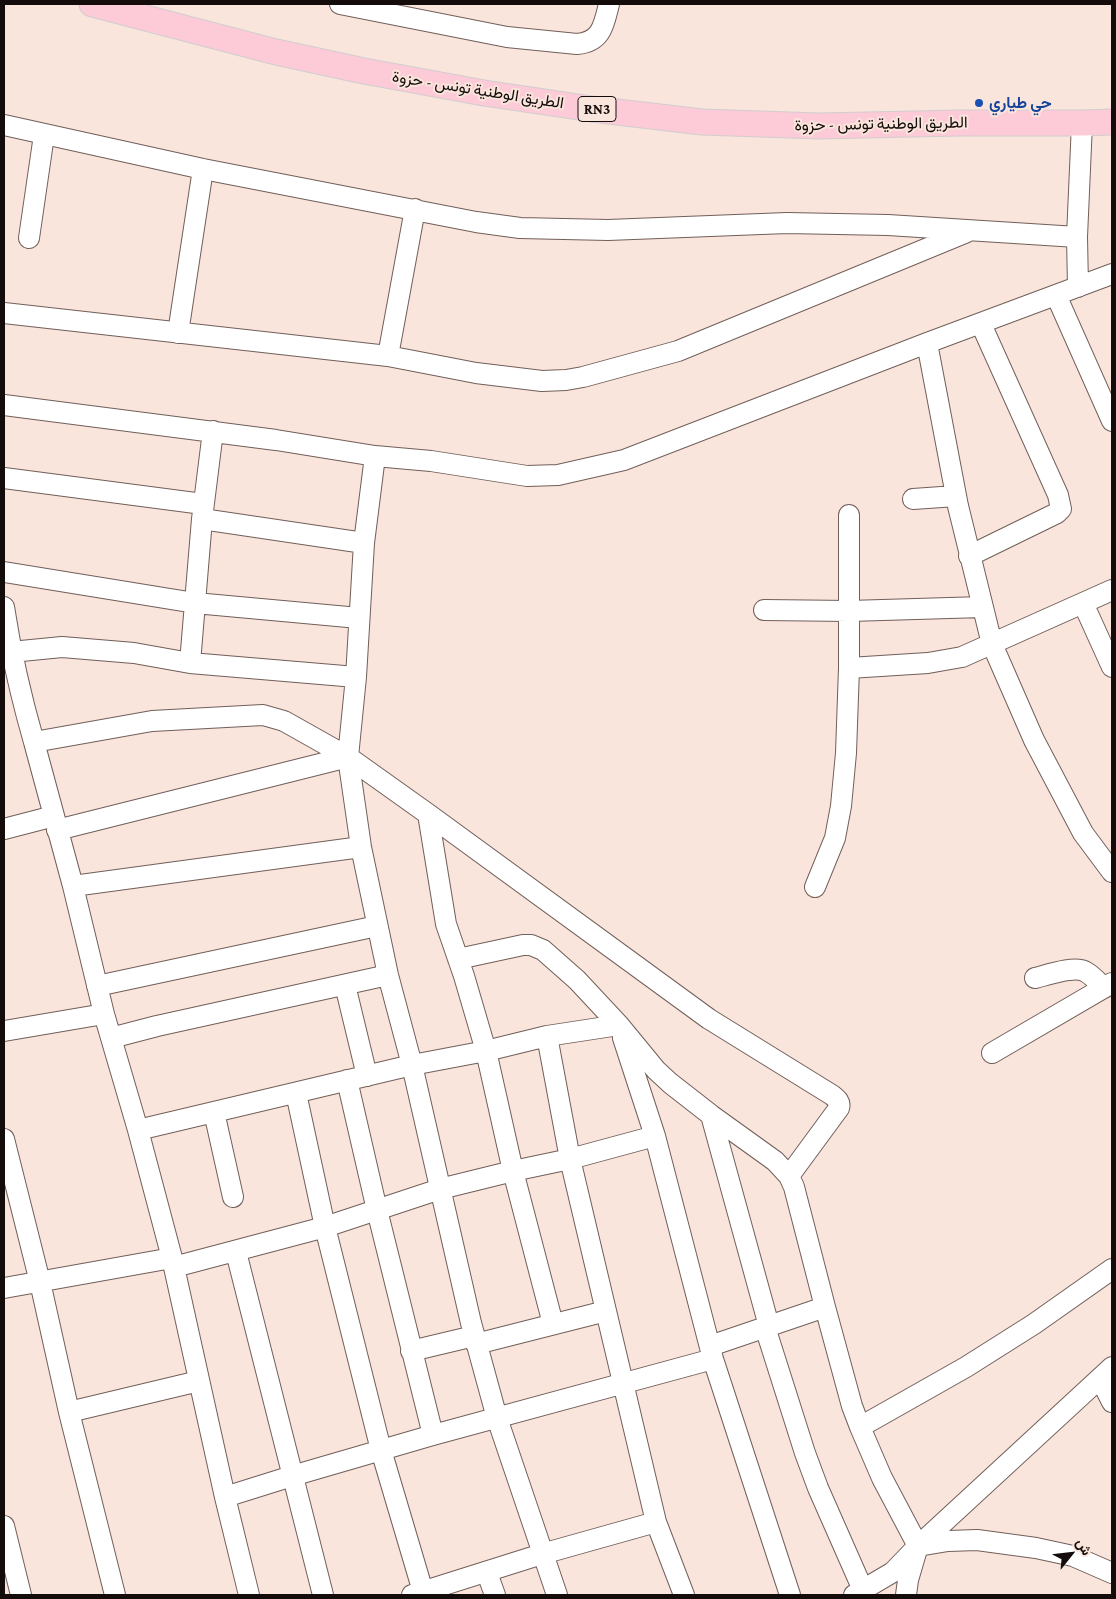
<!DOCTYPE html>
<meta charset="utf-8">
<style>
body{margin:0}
#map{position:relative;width:1116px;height:1599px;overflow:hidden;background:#fae5dd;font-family:"Crimson Pro",Vazirmatn,serif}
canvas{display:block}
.frame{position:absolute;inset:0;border:5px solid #130c0a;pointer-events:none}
.north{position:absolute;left:1046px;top:1529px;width:50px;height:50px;-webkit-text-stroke:4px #fae5dd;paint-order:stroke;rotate:61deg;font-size:14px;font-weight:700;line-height:20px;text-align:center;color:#130c0a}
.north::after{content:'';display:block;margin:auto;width:18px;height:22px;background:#130c0a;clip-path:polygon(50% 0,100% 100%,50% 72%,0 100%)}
</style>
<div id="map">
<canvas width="1116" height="1599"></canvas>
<div class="frame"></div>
<div class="north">ش</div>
</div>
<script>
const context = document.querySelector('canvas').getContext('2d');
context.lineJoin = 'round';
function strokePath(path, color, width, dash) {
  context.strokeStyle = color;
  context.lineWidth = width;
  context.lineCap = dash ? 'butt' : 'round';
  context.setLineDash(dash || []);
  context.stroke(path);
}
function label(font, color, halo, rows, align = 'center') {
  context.font = font + ' "Crimson Pro",Vazirmatn,serif';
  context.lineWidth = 4;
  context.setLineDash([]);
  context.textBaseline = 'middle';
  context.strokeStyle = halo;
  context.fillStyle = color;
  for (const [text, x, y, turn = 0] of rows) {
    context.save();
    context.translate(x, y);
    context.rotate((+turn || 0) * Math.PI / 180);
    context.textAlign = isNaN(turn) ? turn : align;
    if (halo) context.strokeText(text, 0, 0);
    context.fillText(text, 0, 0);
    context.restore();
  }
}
const minor = new Path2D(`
 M340,4L507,37L577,44C602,42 604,24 609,4
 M4,125L203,169L476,222L520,228L608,230L787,223L888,225L1077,237L1078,287
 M1077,237L1082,123
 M29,238L44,135
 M1056,295L1112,421
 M4,313L388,356L476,373L542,381L566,380L583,377L678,351L967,232
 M178,333L203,169
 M927,343L958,506L992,644L1034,740L1083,833L1112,872
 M388,356L415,209
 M4,405L276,440L375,456L431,461L527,476L558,475L624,460L927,343L1112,274
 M375,456L364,543L356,677L348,757L361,847L388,975L412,1065L471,1323L497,1418L557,1595
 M4,478L203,504
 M913,499L956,496
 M202,519L364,543
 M969,556L1057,513L1061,509L1058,495L981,324
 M4,572L195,603L359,618
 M1083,603L1112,667
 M4,607C11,653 21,697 34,742L152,721L263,715L284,721L348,757L428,814L709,1019L832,1095C837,1099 841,1102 839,1108L789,1176
 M764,610L849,611L983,607
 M11,652L62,647L134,653L190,663L356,677
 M190,663L202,519L213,431
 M849,668L928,663L962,657L1112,590
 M34,742L73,886L361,847
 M428,814L446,924L464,976L486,1051L513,1171L553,1324
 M4,829L54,816
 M57,830L348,757
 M815,887L835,838L841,806L846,753L849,668V515
 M458,959L523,945H531L543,950L577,980L619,1025L656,1070L670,1083L711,1115L775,1161L789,1176L794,1187L825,1307L852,1406L860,1427L882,1478L918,1546L908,1580L906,1595
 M1035,978C1047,975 1075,965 1086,972C1093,976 1099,983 1104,988
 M345,985L367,1076
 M97,986L377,926
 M104,1014L138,1130L172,1258L225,1497L249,1595
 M4,1031L104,1014L73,886
 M547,1036L570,1159L656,1522L684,1595
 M111,1038L157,1026L388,975
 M623,1038L655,1136L713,1359L790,1595
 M992,1053L1112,983
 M347,1080L377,1210L433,1435
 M296,1093L325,1227L381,1450L424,1595
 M214,1112L233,1197
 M711,1115L769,1326
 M138,1130L412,1065L486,1051L547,1036L619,1025
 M4,1139L40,1282L69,1412L115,1595
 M236,1252L323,1595
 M174,1267L325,1227L440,1189L513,1171L570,1159L655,1136
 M4,1288L172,1258
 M765,1327L805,1453L818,1488L863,1590
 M476,1344L606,1311
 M710,1346L825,1307
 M411,1351L474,1336
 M1100,1378L1112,1402
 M69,1412L199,1381
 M860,1427L966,1367L1034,1324L1112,1269
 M225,1497L292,1476L433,1435L713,1359
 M4,1526L21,1595
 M918,1546L948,1541L977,1540L1036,1548L1073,1556L1112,1573
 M487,1573L495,1595
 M412,1595L542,1554L656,1522
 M854,1595L893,1572L918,1546L1112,1367`);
const major = new Path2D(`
 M92,4L276,52L364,71L484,93L592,109L702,122L819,126L960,123H1082L1112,122`);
strokePath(minor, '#715f59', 22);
strokePath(major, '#d0cece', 27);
strokePath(minor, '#fff', 20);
strokePath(major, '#fdcad7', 25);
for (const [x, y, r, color] of [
 [979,103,5,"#1a4fb4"]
]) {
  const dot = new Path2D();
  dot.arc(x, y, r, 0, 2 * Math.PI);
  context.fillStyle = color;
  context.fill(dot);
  strokePath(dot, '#fae5dd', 2);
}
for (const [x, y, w] of [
 [597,109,38]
]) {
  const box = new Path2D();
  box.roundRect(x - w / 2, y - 12.5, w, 25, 4);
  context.fillStyle = '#fae5dd';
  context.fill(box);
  strokePath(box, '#130c0a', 1);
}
label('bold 15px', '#130c0a', null, [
 ["RN3",597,109]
]);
label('16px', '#130c0a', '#fae5dd', [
 ["الطريق الوطنية تونس - حزوة",478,90,9],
 ["الطريق الوطنية تونس - حزوة",881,124,-1]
]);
label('bold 16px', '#164399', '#fae5dd', [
 ["حي طياري",989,103]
], 'left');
</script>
